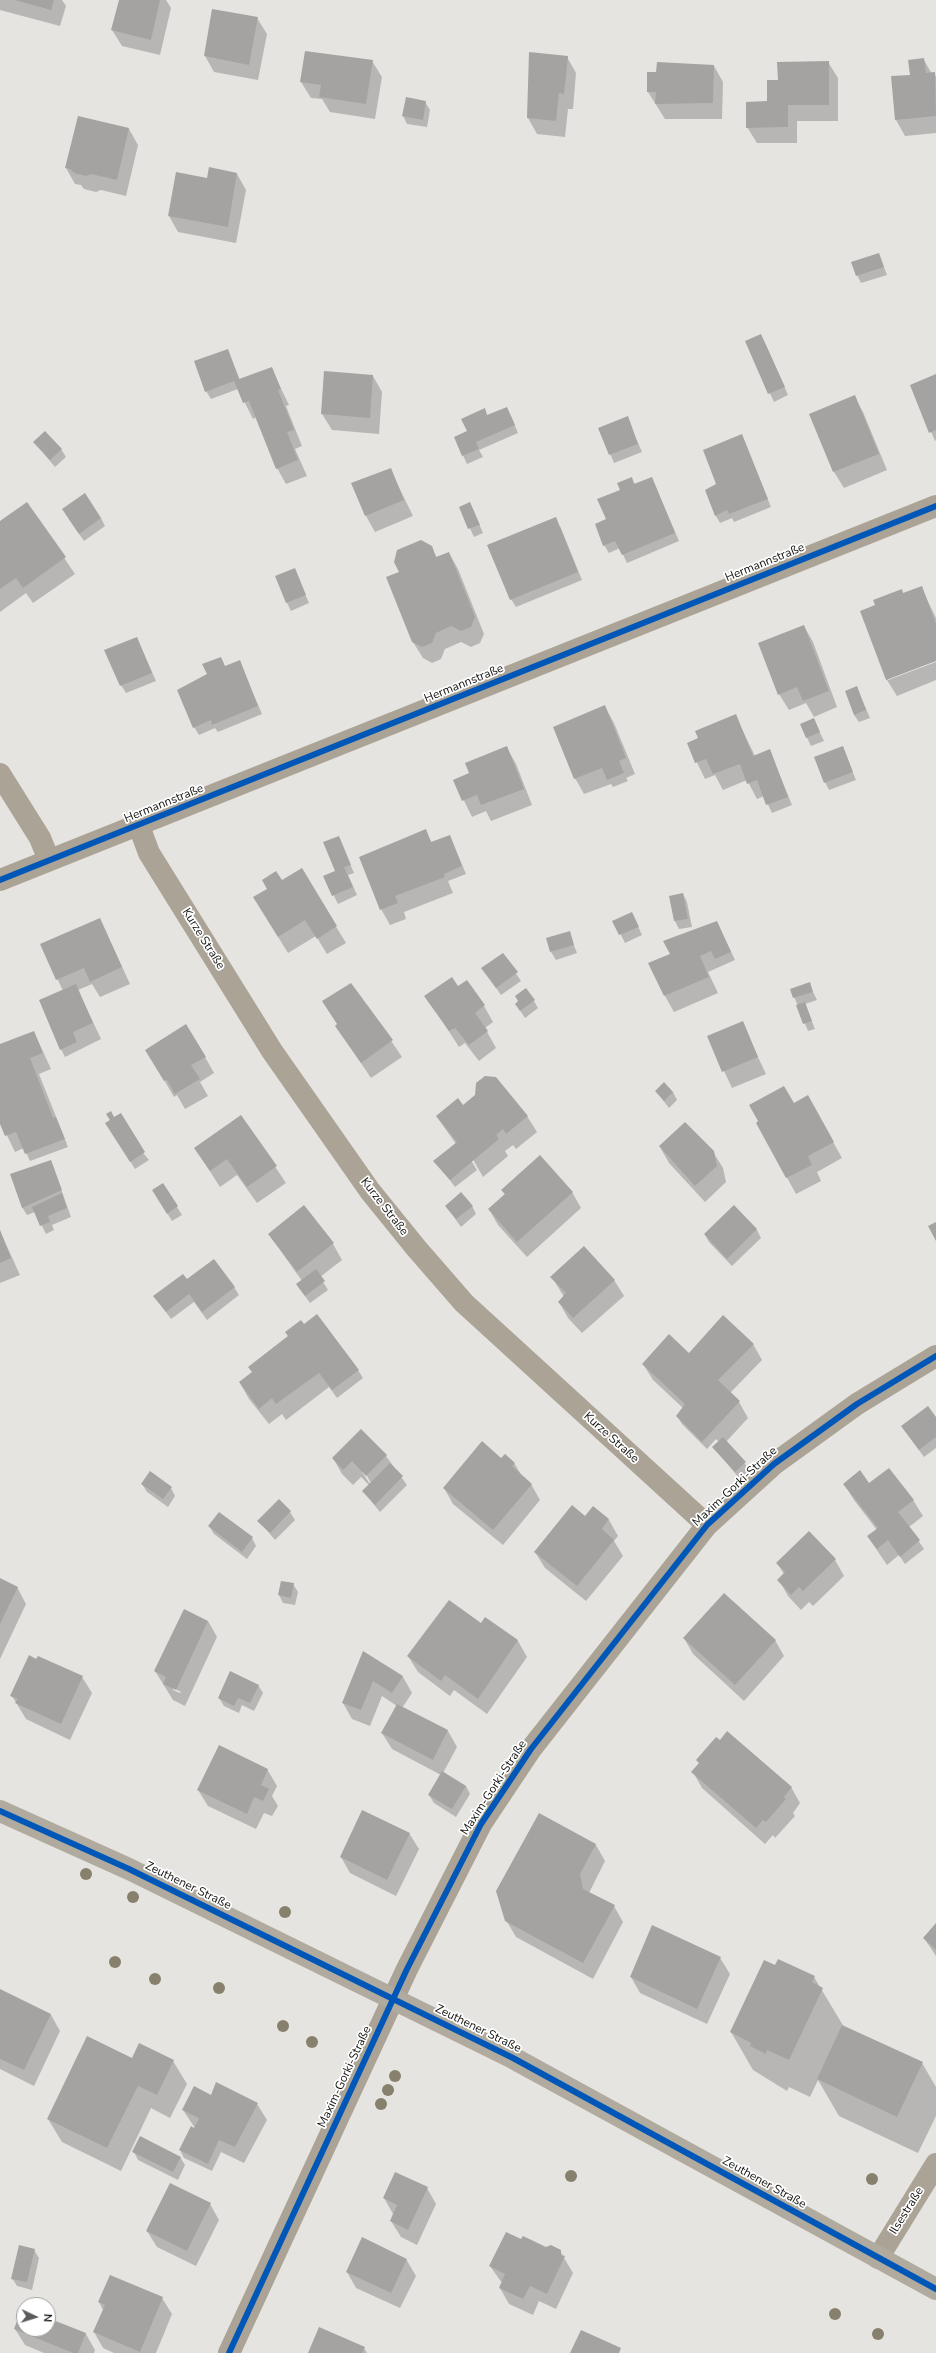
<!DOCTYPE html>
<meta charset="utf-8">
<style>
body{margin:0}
#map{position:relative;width:936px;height:2353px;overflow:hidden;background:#e6e4e1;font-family:"Nunito Sans",sans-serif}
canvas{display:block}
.north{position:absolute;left:16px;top:2297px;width:40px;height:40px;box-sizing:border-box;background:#fff;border:1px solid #a1a1a0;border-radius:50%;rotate:94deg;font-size:11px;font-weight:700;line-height:16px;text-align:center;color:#131311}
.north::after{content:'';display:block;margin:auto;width:14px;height:18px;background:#5d5c5a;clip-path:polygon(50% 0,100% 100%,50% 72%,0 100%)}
</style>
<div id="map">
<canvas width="936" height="2353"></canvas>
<div class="north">N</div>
</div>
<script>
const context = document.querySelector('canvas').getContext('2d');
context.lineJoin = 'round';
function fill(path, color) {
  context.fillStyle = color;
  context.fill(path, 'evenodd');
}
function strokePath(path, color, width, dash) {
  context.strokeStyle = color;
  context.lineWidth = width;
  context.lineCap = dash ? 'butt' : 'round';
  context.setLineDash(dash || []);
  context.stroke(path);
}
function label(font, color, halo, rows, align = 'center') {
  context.font = font + ' "Nunito Sans",sans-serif';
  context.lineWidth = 3.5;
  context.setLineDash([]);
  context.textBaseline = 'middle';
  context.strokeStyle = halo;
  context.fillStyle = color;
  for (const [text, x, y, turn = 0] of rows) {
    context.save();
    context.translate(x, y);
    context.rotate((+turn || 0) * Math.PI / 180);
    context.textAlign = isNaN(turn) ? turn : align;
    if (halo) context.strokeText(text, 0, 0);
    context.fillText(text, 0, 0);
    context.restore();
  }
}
fill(new Path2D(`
 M0,0H62L66,6L60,26L0,10Z
 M120,0H166L171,8L160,55L122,46L112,30Z
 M257,18L267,34L258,80L214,72L205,56Z
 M530,54L567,57L576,73L573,109H568L565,137L537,134L528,118Z
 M924,60L932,74L936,76V133L905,136L896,120L911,75Z
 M372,61L382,77L375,119L330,112L322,99L311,98L301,82Z
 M828,62L838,78V121H797V143H757L747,127L768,102L779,81Z
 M714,66L723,82L722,119H665L648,92Z
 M425,102L430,110L427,127L407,124L403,116Z
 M129,129L138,145L126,196L101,190L96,192L84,189L81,185L75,184L66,168Z
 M237,174L246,190L236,243L178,232L169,216L207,179Z
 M879,254L887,275L861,283L857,275Z
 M746,342L765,343L788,395L774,402Z
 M228,350L240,380L271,368L289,405L286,406L302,446L295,449L307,476L286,484L277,468L257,417L253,419L238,389L211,399L206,391Z
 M325,372L373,376L382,392L379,434L332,430L322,414Z
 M936,376V440L935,441L911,385Z
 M854,396L863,412L887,470L844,488L834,472L810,414Z
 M484,410L488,416H511L518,433L479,450L483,457L467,464L455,438L468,432Z
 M627,418L642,452L614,463L600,429Z
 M741,435L771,507L734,522L732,518L720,523L716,516L718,485Z
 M34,442L61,449L66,457L55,467Z
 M390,469L413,516L375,532L366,516Z
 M631,478L635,484L652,478L679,541L627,563L620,548L609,553L604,545L607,520L621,490Z
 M27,503L75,574L33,603L26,593L0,612V522Z
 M470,503L483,533L474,537L460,507Z
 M68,518H101L105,526L84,541Z
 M560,526L582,580L516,607L511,599Z
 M431,547L437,558L449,553L458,569L484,634L480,643L471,647L461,642L445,649L441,659L432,663L423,658L413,642L400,573Z
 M294,569L309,603L291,611L287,603Z
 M921,587L936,618V660L888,678V680L936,662V680L897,696L887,680L862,611Z
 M804,626L813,642L837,707L814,717L806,703L789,710L779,694Z
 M137,638L156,681L126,693L121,685Z
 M239,661L262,714L218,732L215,728L199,735L194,727L225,667Z
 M857,688L870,718L859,722L854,715Z
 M605,707L614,723L635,774L626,778L628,781L613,787L611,784L584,794L575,778Z
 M735,715L755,756L770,751L792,805L772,813L764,796L757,799L747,780L723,790L715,775L705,779L688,744L699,739Z
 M814,720L824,741L811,746L801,725Z
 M842,747L856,780L829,790L825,782Z
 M507,748L516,764L532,805L491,821L486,811L472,817L454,780L470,774Z
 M425,830L432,843L450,836L466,874L448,881L453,893L404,912L406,919L390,925L381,909Z
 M338,837L354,873L348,875L357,895L338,904L324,876L336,872Z
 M301,869L346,943L327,954L316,936L288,953L264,914Z
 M683,894L687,902L692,927L679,929L675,921Z
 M632,913L642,935L625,943L614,921Z
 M100,919L130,984L100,997L92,984L78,990L101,1039L65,1057L61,1049L63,991L41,944Z
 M717,922L735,960L708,972L718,993L674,1012L665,996L671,955L665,941Z
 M569,933L577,953L556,960L551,952Z
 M503,954L521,981L501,995L483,969Z
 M809,984L817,1000L805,1004L815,1029L808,1031L791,989Z
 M457,987L484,1006L493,1022L485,1028L496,1048L479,1061L465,1043L459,1047L426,996Z
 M534,1001L538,1008L525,1018L516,1004Z
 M367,1005L402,1057L371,1078L336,1026Z
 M742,1023L766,1074L732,1088L708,1037Z
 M34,1032L51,1069L39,1074L68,1147L30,1161L24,1148L15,1152L0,1121V1045Z
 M205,1057L214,1073L200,1082L208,1096L185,1109L177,1095L174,1097L156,1066Z
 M656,1091L673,1092L677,1100L669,1108Z
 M476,1095L527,1116L537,1132L516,1149L513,1145L505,1151L508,1156L483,1177L471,1156L469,1157L477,1170L455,1187L435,1161L456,1144L437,1117L463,1106Z
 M793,1104L817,1113L842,1158L817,1172L821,1181L796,1194L757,1123Z
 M241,1116L286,1183L257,1203L237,1175L220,1187L195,1148Z
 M114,1118L149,1160L135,1169L111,1131Z
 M660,1147L713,1152L723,1168L726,1182L705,1202L669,1163Z
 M51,1161L71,1217L52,1225L54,1230L46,1234L35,1212L27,1215L22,1207Z
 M502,1190L572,1192L581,1208L527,1257L498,1225L489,1209L505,1194Z
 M158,1198L177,1207L182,1215L172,1221Z
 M446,1206H472L476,1214L461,1227Z
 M734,1206L757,1230L761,1238L732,1266L709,1242L705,1235Z
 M0,1231L20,1275L0,1283Z
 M269,1234L333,1244L342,1260L320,1277L328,1290L310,1303L297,1285L302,1281Z
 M552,1277L614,1280L624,1296L582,1333L568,1318L559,1302L564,1297Z
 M187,1281L234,1287L239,1295L207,1320L194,1302L171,1319L155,1297Z
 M753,1344L762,1360L730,1393L739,1402L748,1418L726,1442L750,1470L740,1479L713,1447L719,1442L716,1439L707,1449L682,1424L677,1416L683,1408L653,1380L643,1364Z
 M358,1370L363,1378L337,1398L329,1387L286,1420L282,1414L269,1424L249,1399L240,1383L253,1372Z
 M936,1418V1448L924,1457L902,1427Z
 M386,1456L407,1485L380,1512L363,1491L369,1485L361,1477L353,1485L342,1474L333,1458ZM364,1471L371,1483L370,1484L362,1472Z
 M501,1459L514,1463L522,1476L531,1484L540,1500L503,1545L453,1504L444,1488Z
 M142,1484L171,1488L175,1496L168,1507L147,1492Z
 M844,1484H869L913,1500L923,1516L909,1527L924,1549L905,1564L899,1555L887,1565L868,1537L877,1530L854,1500Z
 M593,1507L609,1520L618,1536L614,1541L623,1556L586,1601L545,1568L535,1552L585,1517Z
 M290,1512L295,1520L275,1540L259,1521Z
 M209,1526L252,1538L256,1546L247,1559L214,1534Z
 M835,1560L844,1576L813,1606L809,1602L801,1610L788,1596L779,1580L784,1574L777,1563Z
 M0,1580L17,1587L26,1604L0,1659Z
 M293,1584L298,1592L295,1605L283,1603L279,1595Z
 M486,1619L518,1641L527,1657L487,1714L454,1690L450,1696L418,1672L408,1656L482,1624Z
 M208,1621L217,1637L185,1706L173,1700L155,1671ZM173,1688L181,1692L180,1693L173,1690Z
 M684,1638L775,1640L784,1656L744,1701L693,1654Z
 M364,1653L403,1677L412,1693L402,1708L448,1731L457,1747L443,1773L466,1786L470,1794L456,1817L434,1803L429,1795L441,1775L392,1749L382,1733L397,1706L382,1696L370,1726L352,1719L343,1703Z
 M82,1677L92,1693L70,1740L26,1719L12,1696Z
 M258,1685L263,1693L254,1711L242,1705L239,1713L224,1706L219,1698Z
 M697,1760L791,1787L800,1803L793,1813L795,1816L775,1838L773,1835L765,1844L702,1788L693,1772L700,1764Z
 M267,1769L277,1786L272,1796L278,1806L272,1816L264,1813L256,1829L208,1806L198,1790Z
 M539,1814L596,1845L605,1861L589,1893L614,1906L623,1922L593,1979L516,1937L506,1920Z
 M409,1833L419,1849L396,1896L350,1873L341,1857Z
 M936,1925V1956L924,1938Z
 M720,1958L730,1974L707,2024L640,1993L631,1977Z
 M776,1967L814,1977L844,2027L922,2063L936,2087V2116L918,2153L839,2116L818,2080L810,2097L789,2087L787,2091L753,2070L731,2032Z
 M0,1990L51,2015L60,2031L34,2086L0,2069Z
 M132,2059L173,2061L187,2084L170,2118L151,2108L121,2171L62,2142L48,2119Z
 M211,2096L257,2104L267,2120L244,2163L221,2152L212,2171L184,2158L180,2150L191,2128L197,2131L183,2110Z
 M134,2152L180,2157L185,2165L178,2180L138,2160Z
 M427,2188L436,2204L417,2245L401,2237L391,2221L393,2214L384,2198Z
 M210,2204L219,2220L196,2266L157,2247L147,2231Z
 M546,2248L560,2251L573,2273L556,2309L539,2301L533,2315L509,2304L500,2288L502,2283L490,2266Z
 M34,2250L39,2258L32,2290L17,2286L12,2278Z
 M406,2259L416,2276L400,2308L356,2288L347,2272Z
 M162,2298L172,2314L156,2353H114L103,2348L94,2332L103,2310L99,2302Z
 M23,2309L24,2329H48V2319L86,2334L95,2350L94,2353H44L25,2345L15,2329Z
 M364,2348L367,2353H309Z`), '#0003');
fill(new Path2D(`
 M15,0H54L51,10Z
 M119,0H160L151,40L111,30Z
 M212,9L258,17L249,65L204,56Z
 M305,51L373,60L366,104L319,97L321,85L300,82Z
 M529,52L568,56L564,94L559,93L556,121L527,118Z
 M924,58L926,73L935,72L936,116L895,120L891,76L910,75L908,60Z
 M829,61V105H788V127L746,128V102L767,101V80H778L777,62Z
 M657,62L714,65L713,103L655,104L656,92H647V72H656Z
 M406,97L426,101L423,120L402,116Z
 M78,116L129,128L117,180L91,174L86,176L74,173L70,169L65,168Z
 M209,167L237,173L228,227L168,216L176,172L207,178Z
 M879,253L884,267L856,276L851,262Z
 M761,334L785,387L768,394L745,341Z
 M228,349L239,379L272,367L281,389L278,390L294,430L287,432L298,460L276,469L249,401L243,403L234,381L205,392L194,361Z
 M324,371L373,375L370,418L321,414Z
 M936,374V430L929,433L910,385Z
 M855,395L879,454L833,472L809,414Z
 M507,407L515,425L476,442L479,449L462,456L454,437L467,431L461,419L485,408L487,415Z
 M628,416L638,444L609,455L598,428Z
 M45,431L62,449L50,460L33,442Z
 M742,434L768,499L729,514L727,510L715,516L705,490L716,484L703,450Z
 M391,468L404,500L365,516L351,483Z
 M632,477L634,484L652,477L675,533L622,555L615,541L603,546L595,524L606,519L597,499L620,490L617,483Z
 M85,493L101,518L79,534L62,509Z
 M27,502L66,557L23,588L16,578L0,589V521Z
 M470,502L480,525L468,529L459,507Z
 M556,517L578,572L510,600L487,545Z
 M421,540L432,546L436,557L449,552L475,617L471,627L461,631L451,626L436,633L432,643L422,647L412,642L386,577L399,572L394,562L397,550Z
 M295,568L306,595L286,603L275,576Z
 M922,586L936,624V661L886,680L860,611L875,605L873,600L902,589L903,593Z
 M804,625L829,691L803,701L797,687L778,695L758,643Z
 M137,637L152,673L120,686L104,650Z
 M221,657L225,666L240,660L258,706L212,725L211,720L193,728L177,690L207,674L202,664Z
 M857,686L866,710L854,715L845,691Z
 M605,705L626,758L619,761L624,773L607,780L602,768L574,779L553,727Z
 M736,714L753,756L770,749L788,797L766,805L757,780L747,784L740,764L713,774L706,759L695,763L687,743L698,738L695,731Z
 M814,718L820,732L806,738L800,724Z
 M507,746L524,789L481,805L477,795L462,801L453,780L469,773L465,763Z
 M843,746L853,772L824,783L814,757Z
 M426,829L431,842L450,835L462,866L444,874L445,877L395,896L398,903L380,910L359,857Z
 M339,836L351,865L344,867L353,887L332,896L323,876L335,871L323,842Z
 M302,868L337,926L317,939L305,920L278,937L253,897L267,889L262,880L276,871L282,880Z
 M683,893L688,919L674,921L669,896Z
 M632,912L639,927L619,935L612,921Z
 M100,918L122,967L90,982L84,968L56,980L40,944Z
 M717,921L731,952L715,959L711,951L700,956L709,977L664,996L648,963L670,954L663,941Z
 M570,931L574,945L550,952L546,938Z
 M503,953L518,972L496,988L481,968Z
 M452,977L458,986L467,980L485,1005L475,1013L488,1031L469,1045L455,1028L449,1031L424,996Z
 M810,982L813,992L793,998L790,989Z
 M351,983L393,1040L361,1063L335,1026L337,1024L322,1001Z
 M76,984L93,1023L73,1032L77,1042L60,1050L39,1000Z
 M526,988L535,1000L520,1011L515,1004L518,1001L515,996Z
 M805,1002L812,1021L803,1024L796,1005Z
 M743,1021L758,1057L722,1072L707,1036Z
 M186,1024L206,1057L191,1065L200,1079L175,1094L167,1080L164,1081L145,1050Z
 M34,1031L43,1053L30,1058L53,1118L56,1117L65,1139L25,1154L16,1132L5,1136L0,1124V1044Z
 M485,1076L496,1077L528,1116L506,1134L503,1129L496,1135L499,1139L450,1180L433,1161L457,1142L436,1116L458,1098L463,1105L475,1095L476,1083Z
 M664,1082L673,1092L664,1101L655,1091Z
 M784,1086L794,1103L808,1095L834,1142L808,1156L812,1165L786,1178L756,1123L758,1121L749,1105Z
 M111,1111L114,1117L121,1113L145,1152L130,1162L105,1123L110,1120L106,1114Z
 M241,1115L277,1166L247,1187L227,1159L210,1171L194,1148Z
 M685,1122L714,1151L717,1166L695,1186L659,1146Z
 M540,1155L573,1192L517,1242L488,1209L505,1194L501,1190Z
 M51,1160L62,1190L22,1208L10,1174Z
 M163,1183L178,1206L167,1214L152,1190Z
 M461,1192L473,1206L456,1219L445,1206Z
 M62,1193L67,1208L48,1216L50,1222L40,1226L32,1207Z
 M304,1205L334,1243L297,1272L268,1234Z
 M734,1205L757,1229L727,1259L704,1234Z
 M936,1222V1241L928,1226Z
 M0,1230L11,1258L0,1263Z
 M584,1246L615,1280L573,1318L558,1302L566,1293L550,1277Z
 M214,1259L235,1287L202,1312L189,1294L166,1312L153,1296L183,1274L187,1279Z
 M316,1269L325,1281L305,1296L296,1284Z
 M317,1314L359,1370L332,1390L319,1373L276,1404L272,1398L259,1409L239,1382L252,1372L248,1367L288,1336L285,1332L301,1320L304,1324Z
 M723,1315L754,1344L718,1380L740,1401L702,1442L676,1416L685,1404L642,1364L669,1334L689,1353Z
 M928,1406L936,1417V1437L919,1450L901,1426Z
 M361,1429L387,1455L366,1476L352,1461L343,1470L332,1458Z
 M723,1437L746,1462L735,1472L712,1447Z
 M482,1441L501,1458L505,1454L515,1463L512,1466L532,1484L493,1530L443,1488Z
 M390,1463L403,1476L375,1505L362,1491Z
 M889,1468L914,1500L898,1512L920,1540L900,1557L888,1540L877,1549L867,1536L878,1528L843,1484L860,1470L869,1483Z
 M150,1471L172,1487L163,1499L141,1484Z
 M279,1499L291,1511L270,1533L257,1521Z
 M572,1505L585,1516L593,1506L609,1519L602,1529L614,1540L577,1586L534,1552Z
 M219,1512L253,1537L242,1552L208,1526Z
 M809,1531L836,1559L803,1591L799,1587L791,1595L777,1580L785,1572L776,1563Z
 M0,1578L18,1587L0,1624Z
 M281,1581L294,1583L291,1598L278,1595Z
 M724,1593L776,1640L735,1685L683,1638Z
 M449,1600L481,1623L485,1617L518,1640L478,1699L445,1675L441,1681L407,1656Z
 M184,1609L208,1621L176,1690L163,1684L166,1677L154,1671Z
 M363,1651L403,1676L392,1693L373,1681L361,1710L342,1703Z
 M29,1655L36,1659L38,1656L83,1676L61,1724L15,1703L18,1699L10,1696Z
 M230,1671L259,1685L250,1703L238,1698L234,1706L218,1698Z
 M397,1704L448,1730L433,1760L381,1733Z
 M727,1731L792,1787L784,1797L786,1799L766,1822L763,1820L756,1828L691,1772L699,1763L696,1760L716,1737L720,1740Z
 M219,1745L268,1769L261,1785L269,1789L263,1801L254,1797L247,1814L197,1790Z
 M442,1771L466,1786L452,1809L428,1795Z
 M362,1810L410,1833L387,1880L340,1857Z
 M539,1813L596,1844L580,1874L583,1889L615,1905L583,1963L505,1921L496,1891Z
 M936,1923V1950L923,1938Z
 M652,1925L721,1957L697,2009L630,1977Z
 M778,1959L815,1976L812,1982L823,1988L789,2060L767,2050L766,2054L750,2046L751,2043L730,2032L764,1960L775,1965Z
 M0,1989L51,2014L24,2070L0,2059Z
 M842,2025L923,2062L897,2117L817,2079Z
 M87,2036L132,2058L139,2043L174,2060L157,2095L138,2086L107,2148L47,2119Z
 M216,2082L258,2103L235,2147L219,2140L208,2164L179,2150L191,2126L194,2128L199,2118L182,2110L194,2086L211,2095Z
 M140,2136L181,2157L173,2172L132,2152Z
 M395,2172L428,2187L408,2230L390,2221L397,2205L383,2198Z
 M170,2183L211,2203L187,2251L146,2231Z
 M506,2232L521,2239L523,2236L546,2247L551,2245L561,2250V2255L565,2256L547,2294L530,2286L523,2299L499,2288L505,2274L489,2266Z
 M362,2237L407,2259L391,2293L346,2272Z
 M19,2245L35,2249L27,2282L11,2279Z
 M110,2275L163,2297L140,2352L93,2332L105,2305L98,2302Z
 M22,2308L24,2329H48V2318L86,2333L78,2353H73L14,2329Z
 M319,2327L365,2347L362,2353H308Z
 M581,2330L621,2348L619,2353H570Z`), '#a4a3a1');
strokePath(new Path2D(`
 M0,774L40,838L49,860
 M139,826L149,853L272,1051L370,1191L417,1249L464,1303L707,1525
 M0,880L936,506
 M878,2258L936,2164
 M229,2353L407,1969L481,1824L531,1749L707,1525L774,1464L857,1404L936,1356`), '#aaa396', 22);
strokePath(new Path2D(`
 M0,1811L129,1869L513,2058L936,2289`), '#b0ab9e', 22);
strokePath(new Path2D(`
 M0,880L936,506
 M0,1811L129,1869L513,2058L936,2289
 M229,2353L407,1969L481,1824L531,1749L707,1525L774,1464L857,1404L936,1356`), '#0057b8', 6);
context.fillStyle = '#87806d';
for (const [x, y] of [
 [86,1874],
 [133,1897],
 [285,1912],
 [115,1962],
 [155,1979],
 [219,1988],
 [283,2026],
 [312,2042],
 [395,2076],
 [388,2090],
 [381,2104],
 [571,2176],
 [872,2179],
 [835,2314],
 [878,2334]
]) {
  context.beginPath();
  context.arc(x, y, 6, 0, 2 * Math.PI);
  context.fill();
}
label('12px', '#131311', '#fff', [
 ["Hermannstraße",765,563,-22],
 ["Hermannstraße",464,684,-22],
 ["Hermannstraße",164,804,-22],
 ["Kurze Straße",203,939,58],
 ["Kurze Straße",384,1207,52],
 ["Kurze Straße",611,1438,42],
 ["Maxim-Gorki-Straße",735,1487,-43],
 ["Maxim-Gorki-Straße",494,1788,-57],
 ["Zeuthener Straße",188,1886,26],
 ["Zeuthener Straße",478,2029,26],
 ["Maxim-Gorki-Straße",345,2077,-65],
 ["Zeuthener Straße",764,2183,29],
 ["Ilsestraße",907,2211,-58]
]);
</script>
